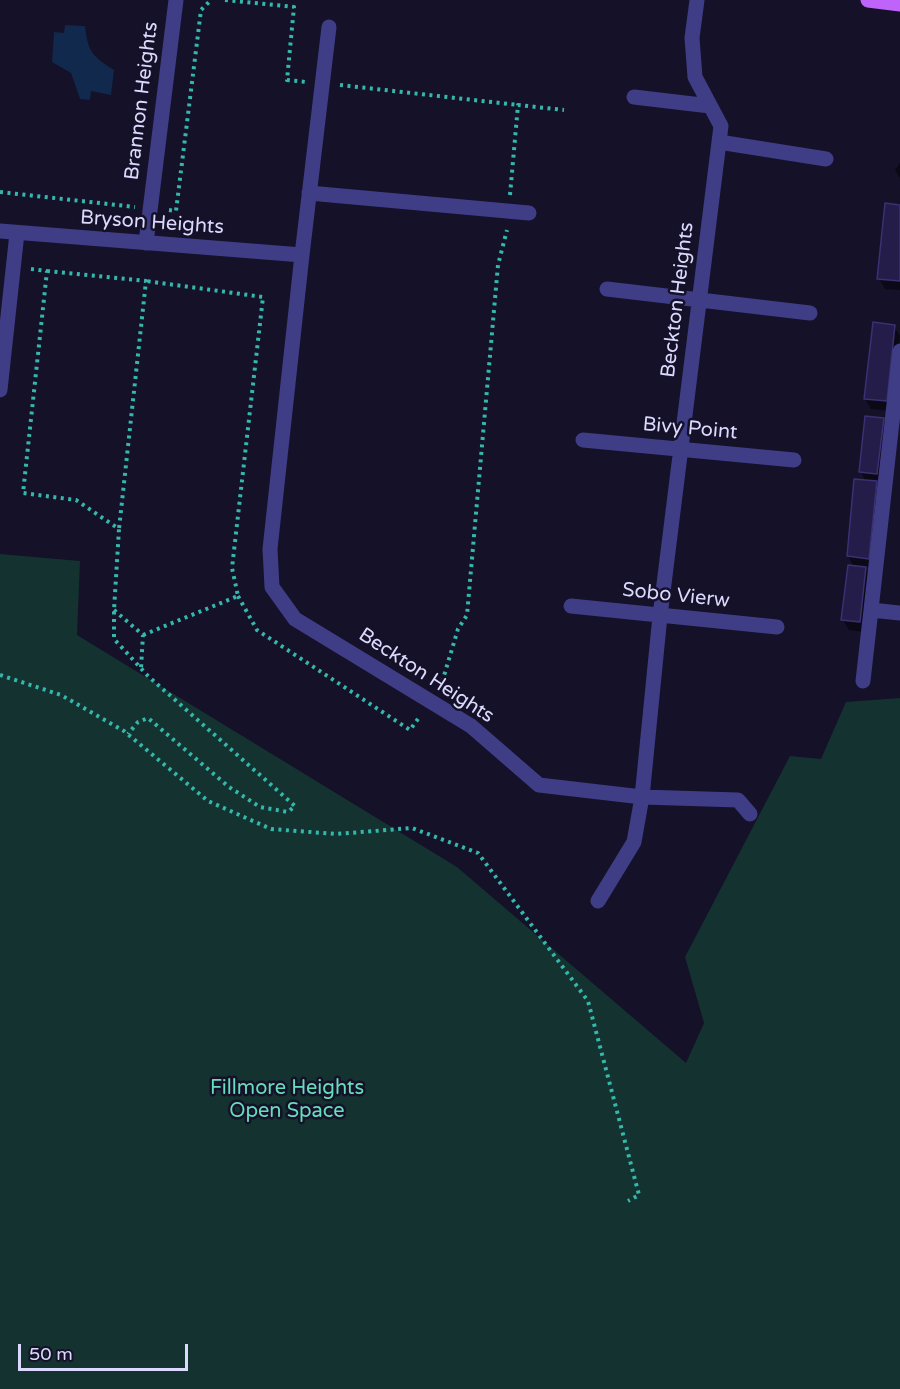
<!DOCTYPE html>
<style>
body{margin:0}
#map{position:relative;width:900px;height:1389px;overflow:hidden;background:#141128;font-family:"Varela Round",sans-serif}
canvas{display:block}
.scale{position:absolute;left:18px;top:1344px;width:170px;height:27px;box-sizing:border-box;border:3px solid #dcd9fe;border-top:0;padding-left:8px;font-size:18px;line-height:21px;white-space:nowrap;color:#dcd9fe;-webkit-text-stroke:4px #141128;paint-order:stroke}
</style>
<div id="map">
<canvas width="900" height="1389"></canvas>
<div class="scale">50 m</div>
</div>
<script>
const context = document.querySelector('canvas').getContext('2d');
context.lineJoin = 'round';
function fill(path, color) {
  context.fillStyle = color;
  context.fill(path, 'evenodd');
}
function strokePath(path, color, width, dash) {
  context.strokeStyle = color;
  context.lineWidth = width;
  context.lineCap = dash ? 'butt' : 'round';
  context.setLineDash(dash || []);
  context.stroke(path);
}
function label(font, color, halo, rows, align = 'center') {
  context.font = font + ' "Varela Round",sans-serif';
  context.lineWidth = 5;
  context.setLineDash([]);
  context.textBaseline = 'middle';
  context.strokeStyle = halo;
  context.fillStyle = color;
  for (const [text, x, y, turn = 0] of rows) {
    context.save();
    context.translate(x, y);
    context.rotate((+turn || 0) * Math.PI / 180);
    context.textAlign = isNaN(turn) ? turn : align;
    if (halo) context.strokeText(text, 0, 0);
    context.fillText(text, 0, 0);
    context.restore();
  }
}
fill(new Path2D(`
 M0,554L80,561L77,635L457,867L686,1063L704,1023L685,957L790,756L821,759L846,702L900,698V1389H0Z`), '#143230');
fill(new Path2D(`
 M65,25L85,26C88,52 92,56 114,70L111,95L91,91L90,100L80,99L71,73L52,62L54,32L64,33Z`), '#10294d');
fill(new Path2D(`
 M900,163V178L895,170Z
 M900,206V290L885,289L879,278Z
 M894,326L900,336L892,411L871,409L865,399Z
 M883,419L889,430L882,484L877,483L882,493L874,568L865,567L871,578L865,632L849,630L843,620L854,567L848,556L866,482L861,472Z`), '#0007');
const building = new Path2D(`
 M885,203L900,205V281L877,279Z
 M873,322L895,325L887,401L864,399Z
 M865,416L884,418L877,474L859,472Z
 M854,479L877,481L869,559L847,556Z
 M848,565L866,567L860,622L841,620Z`);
fill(building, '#251d49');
strokePath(building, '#3b3074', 1.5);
strokePath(new Path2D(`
 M225,0L294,7L287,80L306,82
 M340,85L518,105
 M0,192L135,207
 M510,195L518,105L564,110
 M169,210L176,211L201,10L211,0
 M31,269L47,271L23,493L76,500L119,529L114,610V639L148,676L295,806L288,812L260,807L229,787L148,718L138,722L128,734
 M47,271L146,281L119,529
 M238,596L257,630L410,730L420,716
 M114,610L143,635L141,668
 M143,635L238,596L232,568L263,297L146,281
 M0,675L61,695L124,731L208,801L271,829L336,834L412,828L478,853L588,1001L639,1195L628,1201
 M440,689L458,629L467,615L498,265L507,230`), '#34b8ac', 4, [3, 4.5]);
strokePath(new Path2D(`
 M329,27L302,255L270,549L272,587L295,619L471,726L539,785L642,797L660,616L721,126L695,77L692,38L697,0
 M634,97L710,106
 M719,142L826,159
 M309,193L529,213
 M0,231L302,255
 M146,243L176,0
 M607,289L810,313
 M0,390L17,233
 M583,440L794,460
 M571,606L777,627
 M871,610L900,613
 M863,681L900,351
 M598,901L634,842L642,797L738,800L750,814`), '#3e3d86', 15);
strokePath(new Path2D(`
 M868,0L900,4`), '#be64fb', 15);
label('20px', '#dcd9fe', '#141128', [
 ["Brannon Heights",142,101,-83],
 ["Bryson Heights",152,223,4],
 ["Beckton Heights",678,300,-83],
 ["Bivy Point",690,429,5],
 ["Sobo Vierw",676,596,6],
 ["Beckton Heights",426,676,33]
]);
label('20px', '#66ddbc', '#141128', [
 ["Fillmore Heights",287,1089],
 ["Open Space",287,1112]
]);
</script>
